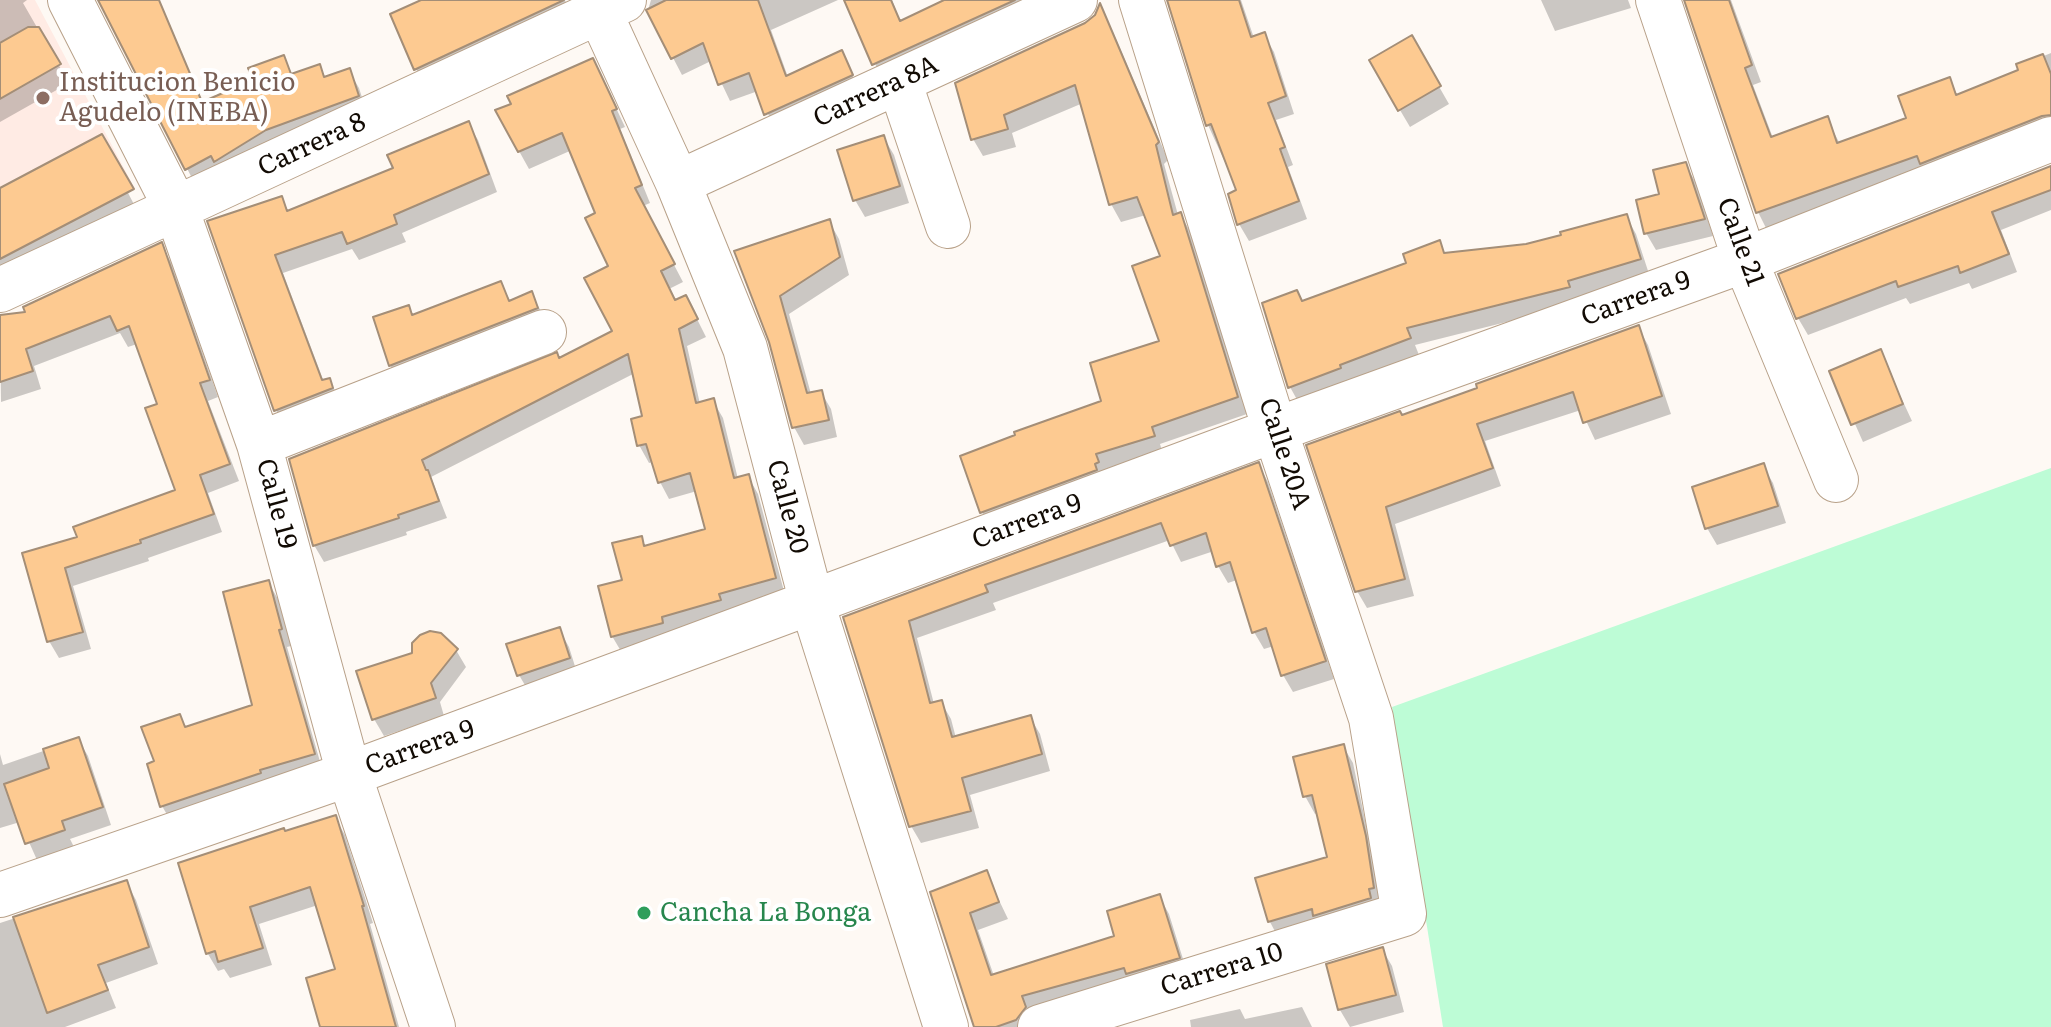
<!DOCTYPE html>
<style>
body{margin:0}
canvas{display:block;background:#fef9f4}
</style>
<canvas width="2051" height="1027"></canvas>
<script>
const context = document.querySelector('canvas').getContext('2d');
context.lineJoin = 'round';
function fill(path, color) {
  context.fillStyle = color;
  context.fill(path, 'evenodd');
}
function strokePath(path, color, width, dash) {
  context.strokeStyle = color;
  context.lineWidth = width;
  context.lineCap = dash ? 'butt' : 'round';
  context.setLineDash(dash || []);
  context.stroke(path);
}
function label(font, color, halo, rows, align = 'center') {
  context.font = font + ' Literata,serif';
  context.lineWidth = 8;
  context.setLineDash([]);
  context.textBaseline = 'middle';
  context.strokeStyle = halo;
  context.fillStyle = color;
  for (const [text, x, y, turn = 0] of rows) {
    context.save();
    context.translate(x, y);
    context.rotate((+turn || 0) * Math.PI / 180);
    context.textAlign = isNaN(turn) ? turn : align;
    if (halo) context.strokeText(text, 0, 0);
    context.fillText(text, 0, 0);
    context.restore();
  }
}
fill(new Path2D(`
 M0,0H35L135,189L0,255Z`), '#ffebe4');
fill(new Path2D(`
 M2051,468V1027H1443L1392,707Z`), '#bdfcd6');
fill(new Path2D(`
 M0,0H27L23,3L69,83L0,122Z
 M97,0H159L203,103L255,81L283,57L293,75L319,66L326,78L349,71L359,88L367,113L196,186L103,4Z
 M426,0H565L572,18L425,86L416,69Z
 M651,0H838L771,30L788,77L841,52L861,93L776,132L758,91L730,101L711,61L682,75L648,10Z
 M846,0H892L901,23L949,0H1041L883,81Z
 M1169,0H1241L1254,38L1264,35L1274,52L1294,114L1276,120L1293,165L1288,167L1307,219L1249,241L1239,224L1230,195L1238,191L1208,125Z
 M1541,0H1628L1631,8L1555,31Z
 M1697,0H1731L1761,82L1753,85L1773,138L1827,119L1840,144L1909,120L1949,80L1958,97L2021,71L2019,66L2051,53V133L1767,230L1758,212Z
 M1103,15L1113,32L1168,160L1164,164L1178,215L1180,214L1190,231L1247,414L1160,444L1163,454L992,529L982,512L1018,437L1104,402L1162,342L1163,257L1146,215L1121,222L1111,204L1083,103L1012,133L1016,147L983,156L973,139Z
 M1411,38L1449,104L1410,127L1371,61Z
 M602,78L625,127L620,129L650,203L643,206L683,282L669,289L676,302L695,315L706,337L687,346L700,404L713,401L723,418L738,479L748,476L758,494L785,595L622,653L612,636L625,582L641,538L646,548L707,530L697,491L669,499L660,482L653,462L649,463L639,445L645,418L635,373L431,477L447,518L406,532L407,535L324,562L314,545L291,460L559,360L615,332L611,267L598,214L572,150L529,169L519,151Z
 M468,123L478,140L497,192L402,233L406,242L359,260L352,249L283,273L324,382L329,380L339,397L286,428L276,410L210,223L281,198L289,212L395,169Z
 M884,138L894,155L909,203L865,217L855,200Z
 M108,155L137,210L0,281V191Z
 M1685,164L1695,181L1713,236L1656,250L1646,233L1662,196Z
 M2051,168V210L2001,230L2017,272L1972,289L1969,283L1910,304L1906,298L1808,335L1798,318Z
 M1626,216L1636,234L1650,277L1578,304L1415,345L1419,355L1300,405L1290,387L1264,305L1303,303L1409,264L1439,243L1446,255L1527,246Z
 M829,221L839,239L849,275L789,314L811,394L821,392L831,409L837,437L804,445L794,427L771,341L737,253Z
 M161,245L171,262L218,397L208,401L239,481L208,493L222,532L148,558L149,561L73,586L91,649L59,658L49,641L25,554L79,538L177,492L159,405L137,344L128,347L120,333L34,366L41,389L1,402L0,322L27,313Z
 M501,284L511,302L531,294L541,311L400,383L390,365L413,317Z
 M1638,327L1648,345L1671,414L1595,440L1581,410L1485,441L1501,486L1395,524L1414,596L1367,608L1357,591L1401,417Z
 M1880,352L1912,421L1863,442L1832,372Z
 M1259,465L1268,482L1334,679L1293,692L1283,675L1274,646L1264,649L1254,632L1237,580L1228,583L1218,566L1214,551L1181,562L1170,540L993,603L996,610L917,638L934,704L941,702L951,719L956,738L1030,717L1040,734L1050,771L970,795L979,828L921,843L911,826L846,618Z
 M1763,466L1773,483L1786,523L1717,545L1707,528Z
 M268,582L278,599L291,646L287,647L323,772L172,823L162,806L156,763L179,717L186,729L255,707Z
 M559,629L569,647L578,676L529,692L519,675Z
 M456,650L466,667L440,702L444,716L384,736L374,719L414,654Z
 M78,739L88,756L111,825L70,839L74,847L37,860L20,822L0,828V754L3,765Z
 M1343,746L1353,763L1383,905L1279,939L1270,922L1330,858L1318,813L1315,814L1305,796Z
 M335,818L345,835L373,923L370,924L399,1027H321L337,971L318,905L259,924L272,965L230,978L224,969L218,971L208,954L180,864Z
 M986,873L1008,919L978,930L994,976L1117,937L1159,896L1169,914L1188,975L1034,1027H975L932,893Z
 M126,882L136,900L158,964L106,983L116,1008L65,1027H0V923Z
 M1382,949L1392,966L1404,1012L1350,1027L1340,1010L1328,966Z
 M1302,1007L1312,1027H1191L1190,1020L1240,1009L1245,1019Z`), '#0003');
const building = new Path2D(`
 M98,0H159L202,102L253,80L248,68L284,55L291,74L320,64L324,77L350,68L359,96L266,130L214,162L211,156L185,170Z
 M421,0H564L414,70L390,14Z
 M666,0H758L786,76L842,50L853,75L764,115L749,73L718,85L703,43L671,59L646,10Z
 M844,0H891L900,21L944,0H1015L872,65Z
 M1167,0H1239L1251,37L1265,32L1286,96L1268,103L1285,147L1280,149L1299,201L1237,225L1228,194L1236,190L1211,124L1206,126Z
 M1684,0H1729L1752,65L1745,68L1771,137L1828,116L1837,143L1906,118L1898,96L1950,77L1956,95L2018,70L2016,64L2043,54L2051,74V115L2042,116L1920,164L1917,156L1756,213Z
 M1100,3L1159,142L1156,145L1173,215L1181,212L1238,397L1152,427L1155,436L1096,454L1099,462L1095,464L1097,470L980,513L960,456L1015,435L1014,432L1101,401L1090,363L1159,341L1132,266L1160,256L1137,197L1109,205L1075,85L1004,115L1008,129L971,140L955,83L1085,23L1095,15Z
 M28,27H39L61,64L0,99V43Z
 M1412,35L1441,86L1398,111L1369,60Z
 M593,58L617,109L612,111L642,185L635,188L675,264L661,271L675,300L686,295L698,319L679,329L696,403L714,398L734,478L749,474L776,578L719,594L721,600L662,617L663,623L611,637L598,586L622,580L612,543L642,536L644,546L705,529L690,473L658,483L646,444L637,446L631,419L642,416L628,354L422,460L426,470H428L439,501L398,515L399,518L313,546L289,459L557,352L559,358L612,331L584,278L608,266L585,218L595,213L562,133L518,152L495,110L511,104L507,96Z
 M469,121L489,174L394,215L397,224L347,244L342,232L275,255L322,380L330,378L333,388L274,411L207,221L282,196L287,211L393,168L387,155Z
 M102,134L134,189L0,259V188Z
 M884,135L900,186L853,201L837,150Z
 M1686,162L1705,219L1644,234L1636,200L1659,194L1653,170Z
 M2051,166V190L1992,212L2009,254L1960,273L1958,266L1898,287L1896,281L1796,319L1778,274Z
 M1627,214L1641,259L1568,281L1570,287L1407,328L1411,338L1340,365L1341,368L1288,388L1262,303L1297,290L1302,301L1406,263L1403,254L1440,240L1444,253L1526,244L1561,235L1560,232Z
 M830,219L840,257L780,296L807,393L822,390L829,420L792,428L769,342L734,251Z
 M162,242L210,380L200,383L230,464L200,475L214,514L140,540L141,543L65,568L83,632L47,642L22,553L77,537L73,527L175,490L145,408L157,404L129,326L117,331L110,316L26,349L33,371L0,382V315L25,312L23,307Z
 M501,281L509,301L532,291L538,308L389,366L373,317L409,305L412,315Z
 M1639,325L1662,396L1583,423L1573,392L1477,424L1493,468L1386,507L1405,579L1355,592L1306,445L1400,411L1402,415L1477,388L1476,384Z
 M1881,349L1903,404L1851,425L1829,371Z
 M1259,462L1326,661L1281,676L1266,628L1252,633L1230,562L1216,567L1206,533L1170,546L1161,523L985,585L988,592L909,621L930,703L942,700L952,737L1031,715L1042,754L962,778L971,811L909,827L843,617Z
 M1764,463L1778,506L1705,529L1692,487Z
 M269,580L282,629L279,630L315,754L260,770L261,773L160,807L147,764L154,761L141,727L180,714L185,727L252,705L223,592Z
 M560,627L570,658L517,676L506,644Z
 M430,631L441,633L458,649L431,683L436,698L372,720L356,671L412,653V643L420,635Z
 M79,737L103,807L62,821L65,830L25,844L4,784L49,768L43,749Z
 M1344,744L1366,836L1374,888L1369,889L1371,898L1313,916L1312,909L1268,922L1255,878L1327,857L1312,795L1303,797L1293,757Z
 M336,815L364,906H362L396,1027H320L306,978L335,969L310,887L250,907L263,948L218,962L215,951L206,954L178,863L284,828L285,831Z
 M987,870L999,902L970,913L991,975L1114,936L1107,911L1160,894L1180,958L1126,974L1124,968L1022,996L1026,1007L1016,1020L996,1027H974L930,892Z
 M127,880L149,947L98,965L108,990L47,1013L13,917Z
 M1383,947L1396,995L1338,1010L1326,964Z`);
fill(building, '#fdca91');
strokePath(building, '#a48e77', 2);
const street = new Path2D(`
 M70,0L176,208L259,444L349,774L433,1027
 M594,0L678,183L745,348L812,603L946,1027
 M1658,0L1745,260L1836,480
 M899,81L948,226
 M678,183L1075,0
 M0,290L624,0
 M259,444L544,332
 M0,895L349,774L1275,430L1745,260L2051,139
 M1040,1027L1404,914L1371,718L1275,430L1141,0`);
strokePath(street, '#b8a189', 46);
strokePath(street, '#fff', 44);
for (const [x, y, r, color] of [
 [43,98,8,"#8d6e63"],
 [644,913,8,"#2e9e5b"]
]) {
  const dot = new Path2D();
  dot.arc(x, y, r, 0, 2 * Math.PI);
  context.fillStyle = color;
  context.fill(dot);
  strokePath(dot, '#fff', 3);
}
label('26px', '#785e54', '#fff', [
 ["Institucion Benicio",59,83],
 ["Agudelo (INEBA)",59,113]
], 'left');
label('26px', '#120b04', '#fff', [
 ["Carrera 8A",876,92,-25],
 ["Carrera 8",312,145,-25],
 ["Calle 21",1740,242,70],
 ["Carrera 9",1636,299,-20],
 ["Calle 20A",1284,454,72],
 ["Calle 19",276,504,75],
 ["Calle 20",787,507,75],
 ["Carrera 9",1027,522,-20],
 ["Carrera 9",420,748,-20],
 ["Carrera 10",1222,970,-17]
]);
label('26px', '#27864d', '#fff', [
 ["Cancha La Bonga",660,913]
], 'left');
</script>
